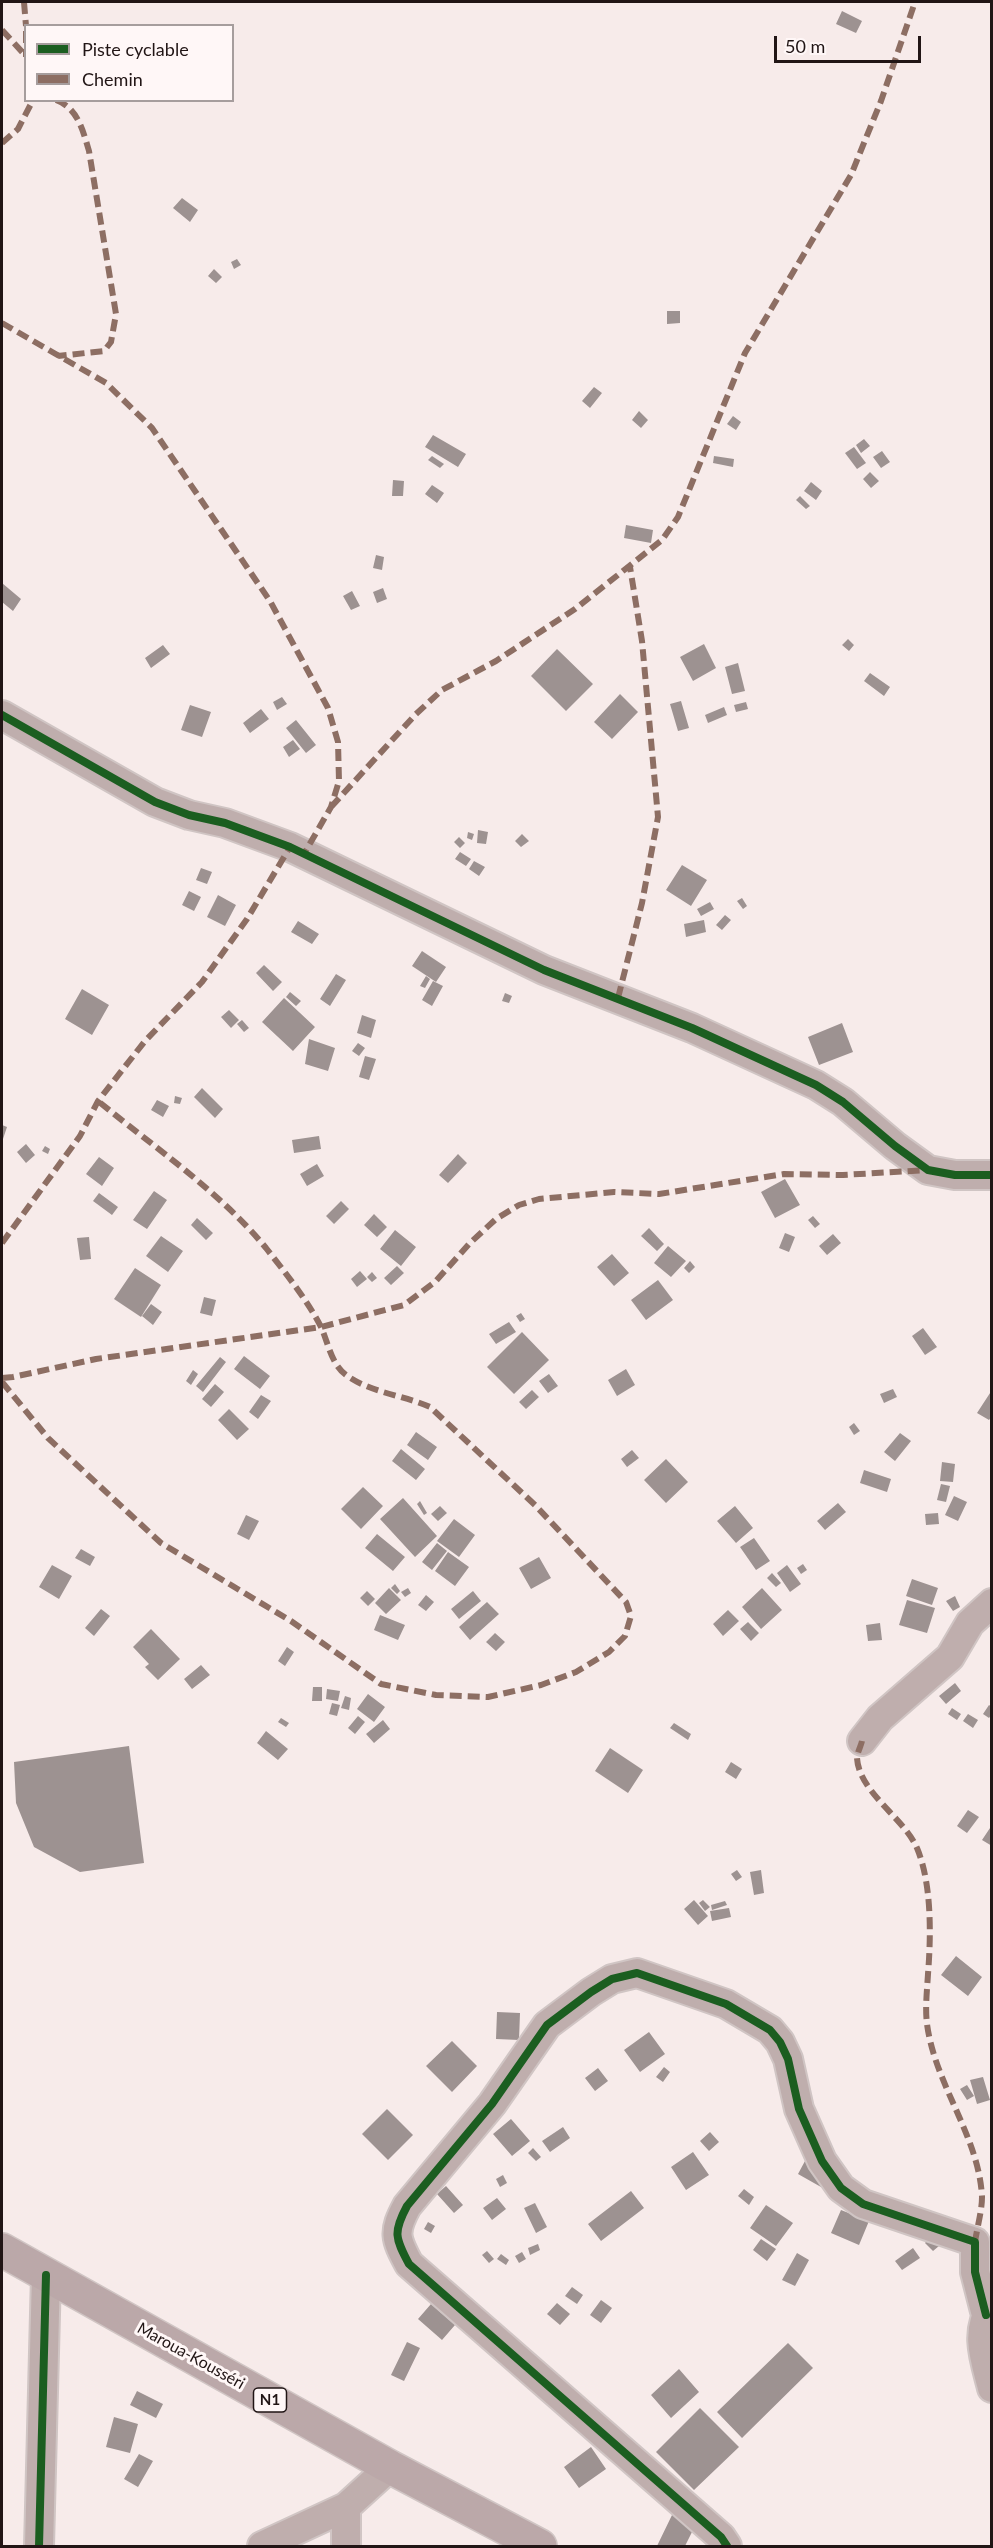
<!DOCTYPE html>
<meta charset="utf-8">
<style>
body{margin:0}
#map{position:relative;width:993px;height:2548px;overflow:hidden;background:#f7ebea;font-family:Lato,sans-serif}
canvas{display:block}
.frame{position:absolute;inset:0;border:3px solid #211515;pointer-events:none}
.legend{position:absolute;left:24px;top:24px;width:210px;height:78px;box-sizing:border-box;background:#fff7f7;border:2px solid #a69d9d;margin:0;padding:8px 10px;list-style:none;font-size:18px;color:#211515}
.legend li{display:flex;align-items:center;gap:12px;height:30px}
.legend b{width:30px;border:2px solid #a69d9d}
.scale{position:absolute;left:774px;top:36px;width:147px;height:27px;box-sizing:border-box;border:3px solid #211515;border-top:0;padding-left:8px;font-size:18px;line-height:21px;white-space:nowrap;color:#211515;-webkit-text-stroke:4px #fff7f7;paint-order:stroke}
</style>
<div id="map">
<canvas width="993" height="2548"></canvas>
<div class="frame"></div>
<ul class="legend">
<li><b style="height:8px;background:#1b5e20"></b>Piste cyclable</li>
<li><b style="height:8px;background:#8d6e63"></b>Chemin</li>
</ul>
<div class="scale">50 m</div>
</div>
<script>
const context = document.querySelector('canvas').getContext('2d');
context.lineJoin = 'round';
function fill(path, color) {
  context.fillStyle = color;
  context.fill(path, 'evenodd');
}
function strokePath(path, color, width, dash) {
  context.strokeStyle = color;
  context.lineWidth = width;
  context.lineCap = dash ? 'butt' : 'round';
  context.setLineDash(dash || []);
  context.stroke(path);
}
function label(font, color, halo, rows, align = 'center') {
  context.font = font + ' Lato,sans-serif';
  context.lineWidth = 6;
  context.setLineDash([]);
  context.textBaseline = 'middle';
  context.strokeStyle = halo;
  context.fillStyle = color;
  for (const [text, x, y, turn = 0] of rows) {
    context.save();
    context.translate(x, y);
    context.rotate((+turn || 0) * Math.PI / 180);
    context.textAlign = isNaN(turn) ? turn : align;
    if (halo) context.strokeText(text, 0, 0);
    context.fillText(text, 0, 0);
    context.restore();
  }
}
fill(new Path2D(`
 M842,11L862,21L856,33L836,24Z
 M182,198L198,210L190,222L173,208Z
 M237,259L241,265L234,269L231,262Z
 M214,269L222,277L216,283L208,276Z
 M667,311H680V323L667,324Z
 M594,387L602,393L590,408L582,401Z
 M639,411L648,420L641,428L632,420Z
 M733,416L741,422L736,430L727,424Z
 M433,435L466,454L458,467L425,447Z
 M864,439L870,446L861,453L856,445Z
 M854,447L866,463L857,469L845,453Z
 M882,451L890,462L881,468L873,457Z
 M432,456L444,464L440,468L428,460Z
 M714,456L734,459L733,467L713,463Z
 M870,472L879,481L871,488L863,479Z
 M393,480L404,481L403,496H392Z
 M811,482L822,491L816,500L804,491Z
 M432,485L444,493L437,503L425,494Z
 M800,496L810,506L806,509L796,500Z
 M626,525L653,530L651,543L624,538Z
 M376,555L384,557L382,570L373,568Z
 M2,583L21,599L13,611L2,602Z
 M383,588L387,599L377,603L373,592Z
 M352,591L360,606L351,610L343,596Z
 M848,639L854,645L849,651L842,645Z
 M704,644L716,668L693,681L680,657Z
 M163,645L170,654L151,668L145,658Z
 M557,649L593,684L566,711L531,676Z
 M738,663L745,691L732,694L725,667Z
 M870,673L890,687L884,696L864,681Z
 M620,694L638,712L612,739L594,722Z
 M282,697L287,704L277,710L273,702Z
 M681,701L689,728L678,731L670,704Z
 M746,702L748,709L736,712L734,705Z
 M190,705L211,712L202,737L181,730Z
 M724,707L727,715L708,723L705,715Z
 M261,709L269,719L250,733L243,723Z
 M296,720L316,745L306,753L286,728Z
 M293,740L300,749L289,757L283,747Z
 M478,830L488,832L486,844L477,843Z
 M468,832L474,834L472,840L467,838Z
 M522,834L529,841L521,847L515,841Z
 M459,837L465,843L460,848L454,842Z
 M460,852L471,859L466,866L455,859Z
 M474,861L485,867L479,876L469,869Z
 M682,865L707,880L691,906L666,890Z
 M201,868L212,872L207,884L196,880Z
 M189,891L201,897L194,911L182,905Z
 M218,895L236,905L225,926L207,917Z
 M742,898L747,906L743,909L737,901Z
 M710,902L714,909L701,916L697,909Z
 M725,915L731,920L722,930L716,925Z
 M704,920L706,932L686,937L684,924Z
 M298,921L319,934L312,944L291,932Z
 M422,951L446,967L436,982L412,966Z
 M264,965L282,982L273,991L256,973Z
 M336,974L346,980L330,1006L320,999Z
 M426,976L430,979L425,988L420,986Z
 M433,981L443,986L432,1006L422,1000Z
 M82,989L109,1005L92,1035L65,1019Z
 M290,992L301,1001L296,1006L286,997Z
 M505,993L512,996L509,1003L502,1001Z
 M284,998L315,1027L293,1051L262,1022Z
 M229,1010L239,1020L231,1028L221,1017Z
 M362,1015L376,1020L371,1038L357,1033Z
 M242,1020L249,1028L244,1032L237,1024Z
 M842,1023L853,1052L819,1065L808,1037Z
 M309,1039L335,1048L328,1071L305,1064Z
 M358,1043L365,1048L359,1056L352,1051Z
 M365,1056L376,1059L369,1080L359,1077Z
 M202,1088L223,1109L215,1118L194,1097Z
 M175,1096L182,1098L180,1104L174,1103Z
 M157,1100L169,1106L163,1117L151,1110Z
 M2,1125L7,1127L2,1142Z
 M319,1136L321,1149L294,1153L292,1140Z
 M26,1144L35,1155L26,1163L17,1152Z
 M45,1146L50,1149L48,1154L42,1151Z
 M458,1154L467,1163L448,1183L439,1175Z
 M99,1157L114,1168L102,1186L86,1174Z
 M317,1164L324,1176L307,1186L300,1174Z
 M785,1179L800,1205L775,1218L761,1192Z
 M154,1191L167,1200L147,1229L133,1220Z
 M99,1193L118,1207L112,1215L93,1201Z
 M341,1201L349,1209L334,1224L326,1216Z
 M374,1214L387,1227L377,1237L364,1225Z
 M813,1216L820,1224L815,1228L808,1220Z
 M197,1218L213,1233L206,1240L191,1225Z
 M649,1228L664,1244L657,1251L641,1236Z
 M395,1230L416,1247L401,1266L380,1249Z
 M785,1233L795,1237L789,1252L779,1248Z
 M833,1234L841,1243L827,1255L819,1246Z
 M161,1236L183,1251L168,1272L146,1256Z
 M89,1237L91,1259L80,1260L77,1238Z
 M668,1246L686,1261L671,1277L654,1263Z
 M612,1254L629,1273L614,1286L597,1267Z
 M690,1261L695,1267L689,1273L684,1268Z
 M397,1266L404,1273L391,1285L384,1278Z
 M135,1268L161,1285L141,1317L114,1299Z
 M360,1271L367,1279L357,1287L351,1279Z
 M372,1272L377,1278L372,1282L367,1277Z
 M658,1280L673,1300L646,1320L631,1300Z
 M204,1297L216,1300L212,1316L200,1313Z
 M151,1304L162,1312L153,1325L142,1316Z
 M521,1313L525,1319L520,1322L516,1316Z
 M509,1322L516,1332L496,1344L489,1334Z
 M923,1328L937,1347L925,1355L912,1336Z
 M522,1332L549,1360L514,1394L487,1367Z
 M244,1356L270,1376L260,1389L234,1369Z
 M220,1357L226,1362L203,1392L196,1386Z
 M626,1369L635,1385L617,1396L608,1380Z
 M193,1370L198,1374L191,1385L186,1381Z
 M549,1374L558,1386L548,1393L539,1381Z
 M215,1384L224,1392L211,1407L202,1399Z
 M893,1389L897,1397L884,1403L880,1394Z
 M532,1390L539,1397L526,1409L519,1402Z
 M992,1390V1416L989,1420L977,1413Z
 M261,1395L271,1401L258,1419L249,1412Z
 M229,1409L249,1429L237,1440L218,1420Z
 M854,1423L860,1431L854,1435L849,1427Z
 M416,1432L437,1447L428,1460L407,1445Z
 M900,1433L911,1441L895,1461L884,1452Z
 M401,1449L425,1469L416,1480L392,1461Z
 M632,1450L639,1458L627,1467L621,1459Z
 M666,1459L688,1482L666,1503L644,1480Z
 M942,1462L955,1464L953,1482L940,1481Z
 M864,1470L891,1479L887,1492L860,1483Z
 M941,1484L950,1486L946,1502L937,1500Z
 M363,1487L383,1506L361,1529L341,1509Z
 M954,1496L967,1502L958,1521L945,1515Z
 M403,1498L437,1536L415,1557L380,1519Z
 M420,1501L427,1513L424,1515L417,1504Z
 M838,1503L846,1512L825,1530L817,1521Z
 M440,1506L447,1513L438,1521L431,1514Z
 M735,1506L753,1528L736,1543L717,1521Z
 M938,1513L939,1524L926,1525L925,1514Z
 M246,1515L259,1521L249,1540L237,1534Z
 M454,1519L475,1535L459,1557L437,1541Z
 M377,1534L405,1557L393,1571L365,1548Z
 M754,1538L770,1561L756,1570L740,1547Z
 M437,1543L447,1551L432,1570L422,1562Z
 M81,1549L95,1557L90,1566L75,1558Z
 M448,1552L469,1567L455,1586L435,1571Z
 M539,1557L551,1578L531,1589L519,1568Z
 M803,1564L807,1570L801,1574L797,1568Z
 M52,1565L72,1576L59,1599L39,1587Z
 M787,1565L801,1584L790,1592L777,1573Z
 M772,1573L781,1583L776,1587L767,1578Z
 M912,1579L938,1588L932,1605L906,1596Z
 M395,1584L400,1591L397,1594L391,1588Z
 M389,1588L401,1600L386,1614L375,1603Z
 M408,1588L411,1593L405,1597L401,1592Z
 M762,1588L782,1610L761,1629L742,1607Z
 M367,1591L375,1599L368,1606L360,1598Z
 M473,1591L481,1601L459,1619L451,1609Z
 M426,1595L434,1602L426,1611L418,1605Z
 M955,1596L960,1607L953,1611L946,1601Z
 M907,1600L935,1608L927,1633L899,1625Z
 M487,1602L499,1614L470,1640L459,1627Z
 M101,1609L110,1616L94,1636L85,1628Z
 M728,1610L739,1621L723,1636L713,1624Z
 M380,1615L405,1625L398,1640L374,1630Z
 M748,1622L759,1633L751,1641L740,1629Z
 M880,1623L882,1640L868,1641L866,1625Z
 M151,1629L180,1659L158,1680L145,1667L149,1664L133,1647Z
 M495,1633L505,1642L496,1651L486,1642Z
 M287,1647L294,1652L285,1666L278,1661Z
 M201,1665L210,1675L192,1689L184,1679Z
 M955,1683L961,1691L946,1704L939,1696Z
 M313,1687H322V1701H312Z
 M327,1689L340,1691L338,1701L326,1699Z
 M368,1694L385,1707L374,1722L357,1709Z
 M345,1696L351,1698L349,1710L341,1708Z
 M332,1703L340,1705L337,1716L329,1714Z
 M989,1705L992,1707V1714L989,1718L983,1714Z
 M952,1708L961,1714L957,1720L948,1714Z
 M968,1714L978,1720L973,1728L963,1721Z
 M358,1716L365,1722L355,1734L348,1728Z
 M281,1718L289,1723L286,1727L278,1722Z
 M383,1720L390,1729L374,1743L366,1734Z
 M674,1723L691,1734L688,1740L670,1728Z
 M266,1731L288,1749L278,1760L257,1743Z
 M129,1746L144,1863L80,1872L34,1847L16,1803L14,1762Z
 M610,1748L643,1770L628,1793L595,1771Z
 M731,1762L742,1769L736,1779L725,1772Z
 M968,1810L979,1817L967,1833L957,1826Z
 M992,1825V1846L982,1840Z
 M737,1870L742,1877L736,1881L731,1874Z
 M761,1870L764,1893L754,1895L750,1872Z
 M694,1900L708,1916L698,1925L684,1909Z
 M703,1900L710,1907L705,1911L699,1903Z
 M725,1901L727,1905L712,1910L711,1905Z
 M729,1908L731,1917L712,1921L710,1911Z
 M956,1956L982,1977L968,1996L941,1975Z
 M497,2012L520,2013L519,2040L496,2039Z
 M649,2032L665,2054L640,2072L624,2050Z
 M452,2041L477,2066L452,2092L426,2066Z
 M664,2067L670,2072L663,2082L656,2077Z
 M598,2068L608,2081L595,2091L585,2078Z
 M983,2077L990,2100L977,2104L970,2080Z
 M967,2085L974,2096L967,2100L960,2089Z
 M387,2109L413,2135L388,2160L362,2134Z
 M511,2119L530,2141L512,2156L493,2134Z
 M563,2127L570,2138L550,2152L542,2141Z
 M710,2132L719,2142L709,2151L700,2141Z
 M533,2148L541,2157L536,2161L528,2153Z
 M693,2152L709,2175L686,2190L671,2167Z
 M805,2161L828,2175L821,2187L798,2174Z
 M503,2175L507,2183L500,2187L496,2179Z
 M446,2186L463,2205L454,2213L437,2194Z
 M744,2189L754,2197L749,2205L738,2196Z
 M631,2191L644,2208L601,2241L588,2224Z
 M497,2198L506,2209L492,2220L483,2208Z
 M535,2203L547,2227L536,2233L524,2208Z
 M766,2205L793,2223L776,2246L750,2228Z
 M841,2210L869,2221L859,2245L831,2233Z
 M428,2222L435,2226L431,2233L424,2229Z
 M930,2237L939,2246L933,2251L925,2243Z
 M761,2239L776,2249L767,2261L753,2250Z
 M538,2244L540,2250L530,2255L528,2248Z
 M913,2248L920,2258L902,2270L895,2261Z
 M487,2251L494,2259L489,2263L482,2255Z
 M522,2252L526,2259L519,2263L515,2256Z
 M797,2253L809,2260L795,2286L782,2280Z
 M501,2254L509,2260L506,2265L497,2259Z
 M572,2287L583,2295L577,2304L565,2296Z
 M601,2300L612,2308L601,2323L590,2315Z
 M557,2303L570,2314L560,2325L547,2314Z
 M431,2304L455,2325L442,2340L418,2319Z
 M407,2342L420,2348L404,2381L391,2375Z
 M788,2343L813,2368L742,2438L717,2412Z
 M679,2369L699,2392L671,2418L651,2395Z
 M137,2391L163,2404L156,2418L130,2405Z
 M700,2408L739,2447L694,2490L656,2452Z
 M114,2417L138,2424L130,2453L106,2447Z
 M591,2447L606,2469L579,2488L564,2467Z
 M139,2454L153,2461L138,2487L124,2479Z
 M673,2513L696,2524L685,2546H657Z`), '#9d9291');
const minor = new Path2D(`
 M2,715L155,802L189,815L225,823L290,847L544,970L692,1028L816,1085L843,1102L895,1146L928,1170L955,1175H992
 M862,1741L880,1718L950,1657L970,1623L992,1603
 M992,2306C974,2332 985,2360 992,2388
 M39,2546L46,2275
 M262,2546L346,2507
 M346,2546V2507L390,2467
 M727,2546L721,2537L409,2264C395,2238 393,2232 407,2206L492,2104L547,2025L591,1992L612,1979L637,1973L726,2004L770,2030L780,2042L788,2059L799,2109L822,2161L841,2188L863,2204L975,2242V2272L986,2315`);
const highway = new Path2D(`
 M2,2250L390,2467L540,2546`);
strokePath(minor, '#d0c5c4', 32);
strokePath(highway, '#d0c5c4', 36);
strokePath(minor, '#bfaead', 28);
strokePath(highway, '#bba8a9', 33);
strokePath(new Path2D(`
 M24,2L26,26
 M2,30L24,54
 M26,31V57
 M56,100C78,108 83,131 89,151L116,314L111,342L104,351L58,356
 M2,143L18,129L33,100
 M2,323L106,383L152,428L270,601L328,708L338,742L339,781L331,807L304,854
 M331,807L416,714L442,690L496,661L575,609L662,540L678,517L745,353L851,175L881,101L915,2
 M618,998L642,903L658,817L642,641L630,567
 M2,1243L80,1136L98,1101L145,1041L202,982L247,919L290,847
 M2,1378L13,1377L96,1359L321,1327L404,1305L435,1282L470,1243L496,1219L519,1205L539,1199L614,1192L659,1194L784,1174L843,1175L928,1170
 M2,1382L48,1438L161,1543L291,1621L381,1684L436,1695L488,1697L541,1685L576,1672L609,1652L625,1636L631,1616L626,1602L535,1505L430,1407C403,1395 371,1393 346,1375C331,1364 328,1342 321,1327C308,1301 284,1271 266,1248C220,1192 154,1147 98,1101
 M862,1741C861,1746 857,1753 857,1758C859,1792 904,1818 917,1848C932,1884 931,1936 928,1974C927,1991 925,2008 927,2024C935,2085 979,2136 982,2197C982,2211 977,2228 975,2242`), '#8d6e63', 6, [12, 6]);
strokePath(new Path2D(`
 M2,715L155,802L189,815L225,823L290,847L544,970L692,1028L816,1085L843,1102L895,1146L928,1170L955,1175H992
 M39,2546L46,2275
 M727,2546L721,2537L409,2264C395,2238 393,2232 407,2206L492,2104L547,2025L591,1992L612,1979L637,1973L726,2004L770,2030L780,2042L788,2059L799,2109L822,2161L841,2188L863,2204L975,2242V2272L986,2315`), '#1b5e20', 8);
for (const [x, y, w] of [
 [270,2400,33]
]) {
  const box = new Path2D();
  box.roundRect(x - w / 2, y - 12, w, 24, 4.5);
  context.fillStyle = '#fff7f7';
  context.fill(box);
  strokePath(box, '#211515', 1.5);
}
label('bold 15px', '#211515', null, [
 ["N1",270,2400]
]);
label('16px', '#211515', '#fff7f7', [
 ["Maroua-Kousséri",191,2356,29]
]);
</script>
